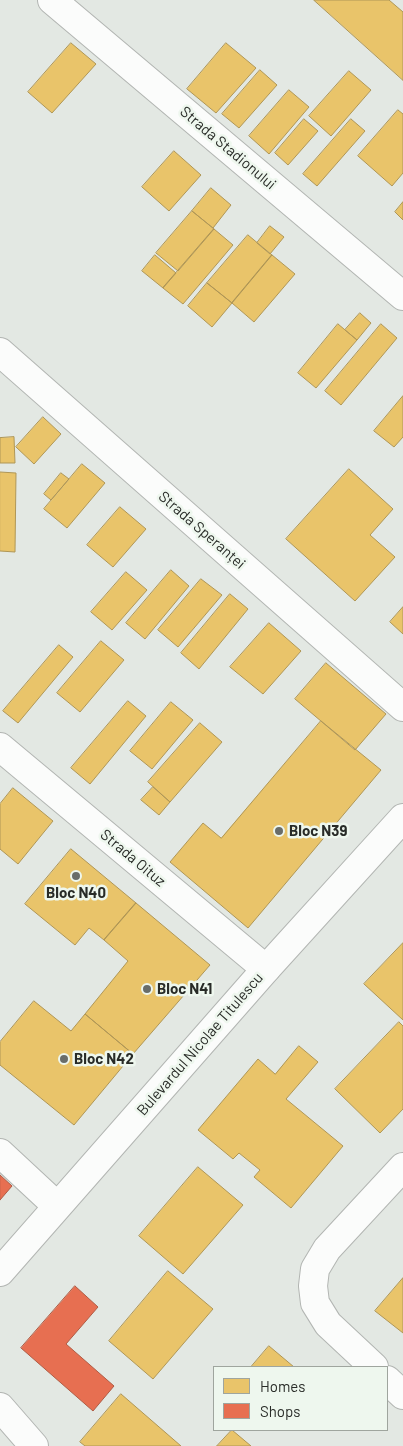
<!DOCTYPE html>
<meta charset="utf-8">
<style>
body{margin:0}
#map{position:relative;width:403px;height:1446px;overflow:hidden;background:#e3e8e3;font-family:Barlow,sans-serif}
canvas{display:block}
.legend{position:absolute;left:213px;top:1366px;width:175px;height:65px;box-sizing:border-box;background:#eef7ee;border:1px solid #9fa59e;margin:0;padding:6px 9px;list-style:none;font-size:15px;color:#282b27}
.legend li{display:flex;align-items:center;gap:10px;height:25px}
.legend b{width:25px;border:1px solid #9fa59e}
</style>
<div id="map">
<canvas width="403" height="1446"></canvas>
<ul class="legend">
<li><b style="height:14px;background:#e9c46a"></b>Homes</li>
<li><b style="height:14px;background:#e76f51"></b>Shops</li>
</ul>
</div>
<script>
const context = document.querySelector('canvas').getContext('2d');
context.lineJoin = 'round';
function fill(path, color) {
  context.fillStyle = color;
  context.fill(path, 'evenodd');
}
function strokePath(path, color, width, dash) {
  context.strokeStyle = color;
  context.lineWidth = width;
  context.lineCap = dash ? 'butt' : 'round';
  context.setLineDash(dash || []);
  context.stroke(path);
}
function label(font, color, halo, rows, align = 'center') {
  context.font = font + ' Barlow,sans-serif';
  context.lineWidth = 5;
  context.setLineDash([]);
  context.textBaseline = 'middle';
  context.strokeStyle = halo;
  context.fillStyle = color;
  for (const [text, x, y, turn = 0] of rows) {
    context.save();
    context.translate(x, y);
    context.rotate((+turn || 0) * Math.PI / 180);
    context.textAlign = isNaN(turn) ? turn : align;
    if (halo) context.strokeText(text, 0, 0);
    context.fillText(text, 0, 0);
    context.restore();
  }
}
const homes = new Path2D(`
 M314,0H389L403,12V80Z
 M71,43L96,64L52,113L28,92Z
 M226,43L256,68L216,113L187,89Z
 M260,70L277,85L239,128L222,114Z
 M349,71L371,90L331,136L309,116Z
 M289,90L309,107L269,154L249,136Z
 M398,110L403,114V173L392,186L358,156Z
 M304,119L318,131L288,165L275,153Z
 M351,119L365,131L317,186L303,174Z
 M174,151L201,175L169,211L142,187Z
 M211,188L231,205L213,228L192,211Z
 M403,202V220L395,212Z
 M192,211L214,229L178,271L156,253Z
 M270,226L284,237L270,254L257,243Z
 M214,229L233,245L183,304L163,288Z
 M248,235L272,255L232,303L207,283Z
 M155,255L176,273L163,288L142,271Z
 M272,255L295,274L254,322L232,303Z
 M207,283L232,303L212,327L188,306Z
 M360,313L371,323L357,340L345,330Z
 M338,324L357,340L316,388L298,373Z
 M381,324L397,338L341,405L325,391Z
 M403,396V437L394,447L374,431Z
 M43,417L61,434L34,464L16,447Z
 M14,437L15,463H0V438Z
 M82,464L105,483L67,528L44,509Z
 M349,469L393,509L370,535L395,557L355,601L286,539Z
 M0,472L16,473L15,552L0,551Z
 M61,473L69,479L51,500L44,494Z
 M120,507L146,529L113,567L87,545Z
 M171,570L189,586L145,639L126,623Z
 M126,572L147,590L112,630L91,612Z
 M201,579L222,595L178,647L158,630Z
 M230,594L248,609L199,669L181,653Z
 M403,607V634L390,622Z
 M269,623L301,651L263,694L230,667Z
 M101,641L124,660L80,712L57,693Z
 M59,645L73,657L18,723L3,711Z
 M326,663L386,714L355,750L295,699Z
 M128,701L146,716L90,784L71,768Z
 M171,702L193,720L152,769L130,751Z
 M321,721L381,770L248,928L170,862L203,823L221,838Z
 M200,723L222,742L170,802L148,782Z
 M153,787L170,802L159,815L141,800Z
 M13,788L53,821L18,864L0,849V804Z
 M71,849L136,903L104,940L89,928L75,945L25,904Z
 M136,903L210,965L133,1054L85,1014L128,961L104,940Z
 M403,943V1020L364,984Z
 M34,1001L71,1031L85,1014L133,1054L74,1125L0,1065V1042Z
 M399,1022L403,1026V1109L380,1133L335,1089Z
 M299,1046L318,1062L286,1099L343,1146L291,1208L254,1177L260,1170L239,1153L233,1159L198,1130L258,1059L275,1074Z
 M198,1167L243,1205L183,1274L139,1236Z
 M168,1271L213,1309L153,1379L109,1341Z
 M403,1278V1333L375,1311Z
 M269,1346L294,1367H251Z
 M121,1394L181,1446H85L80,1442Z
 M232,1430L251,1446H217Z`);
fill(homes, '#e9c46a');
strokePath(homes, '#af9656', 1);
const shops = new Path2D(`
 M0,1175L12,1186L0,1200Z
 M75,1286L98,1307L66,1344L114,1386L93,1411L21,1348Z`);
fill(shops, '#e76f51');
strokePath(shops, '#ae5b44', 1);
const minor = new Path2D(`
 M52,0L403,296
 M0,352L403,707
 M0,747L266,969
 M0,1153L57,1206
 M374,1367L328,1324L315,1303L313,1286L315,1269L327,1249L403,1167
 M387,1380L403,1395
 M0,1407L34,1446`);
const secondary = new Path2D(`
 M0,1272L266,969L403,818`);
strokePath(minor, '#b2b5b2', 30);
strokePath(secondary, '#b2b5b2', 30);
strokePath(minor, '#fbfcfb', 28);
strokePath(secondary, '#fbfcfb', 28);
for (const [x, y, r, color] of [
 [279,831,5,"#696d69"],
 [76,876,5,"#696d69"],
 [147,989,5,"#696d69"],
 [64,1059,5,"#696d69"]
]) {
  const dot = new Path2D();
  dot.arc(x, y, r, 0, 2 * Math.PI);
  context.fillStyle = color;
  context.fill(dot);
  strokePath(dot, '#eef7ee', 2);
}
label('15px', '#282b27', '#eef7ee', [
 ["Strada Stadionului",228,148,40],
 ["Strada Speranței",202,530,41],
 ["Strada Oituz",133,858,40],
 ["Bulevardul Nicolae Titulescu",200,1044,-49]
]);
label('bold 15px', '#282b27', '#eef7ee', [
 ["Bloc N39",289,831],
 ["Bloc N40",76,893,"center"],
 ["Bloc N41",157,989],
 ["Bloc N42",74,1059]
], 'left');
</script>
